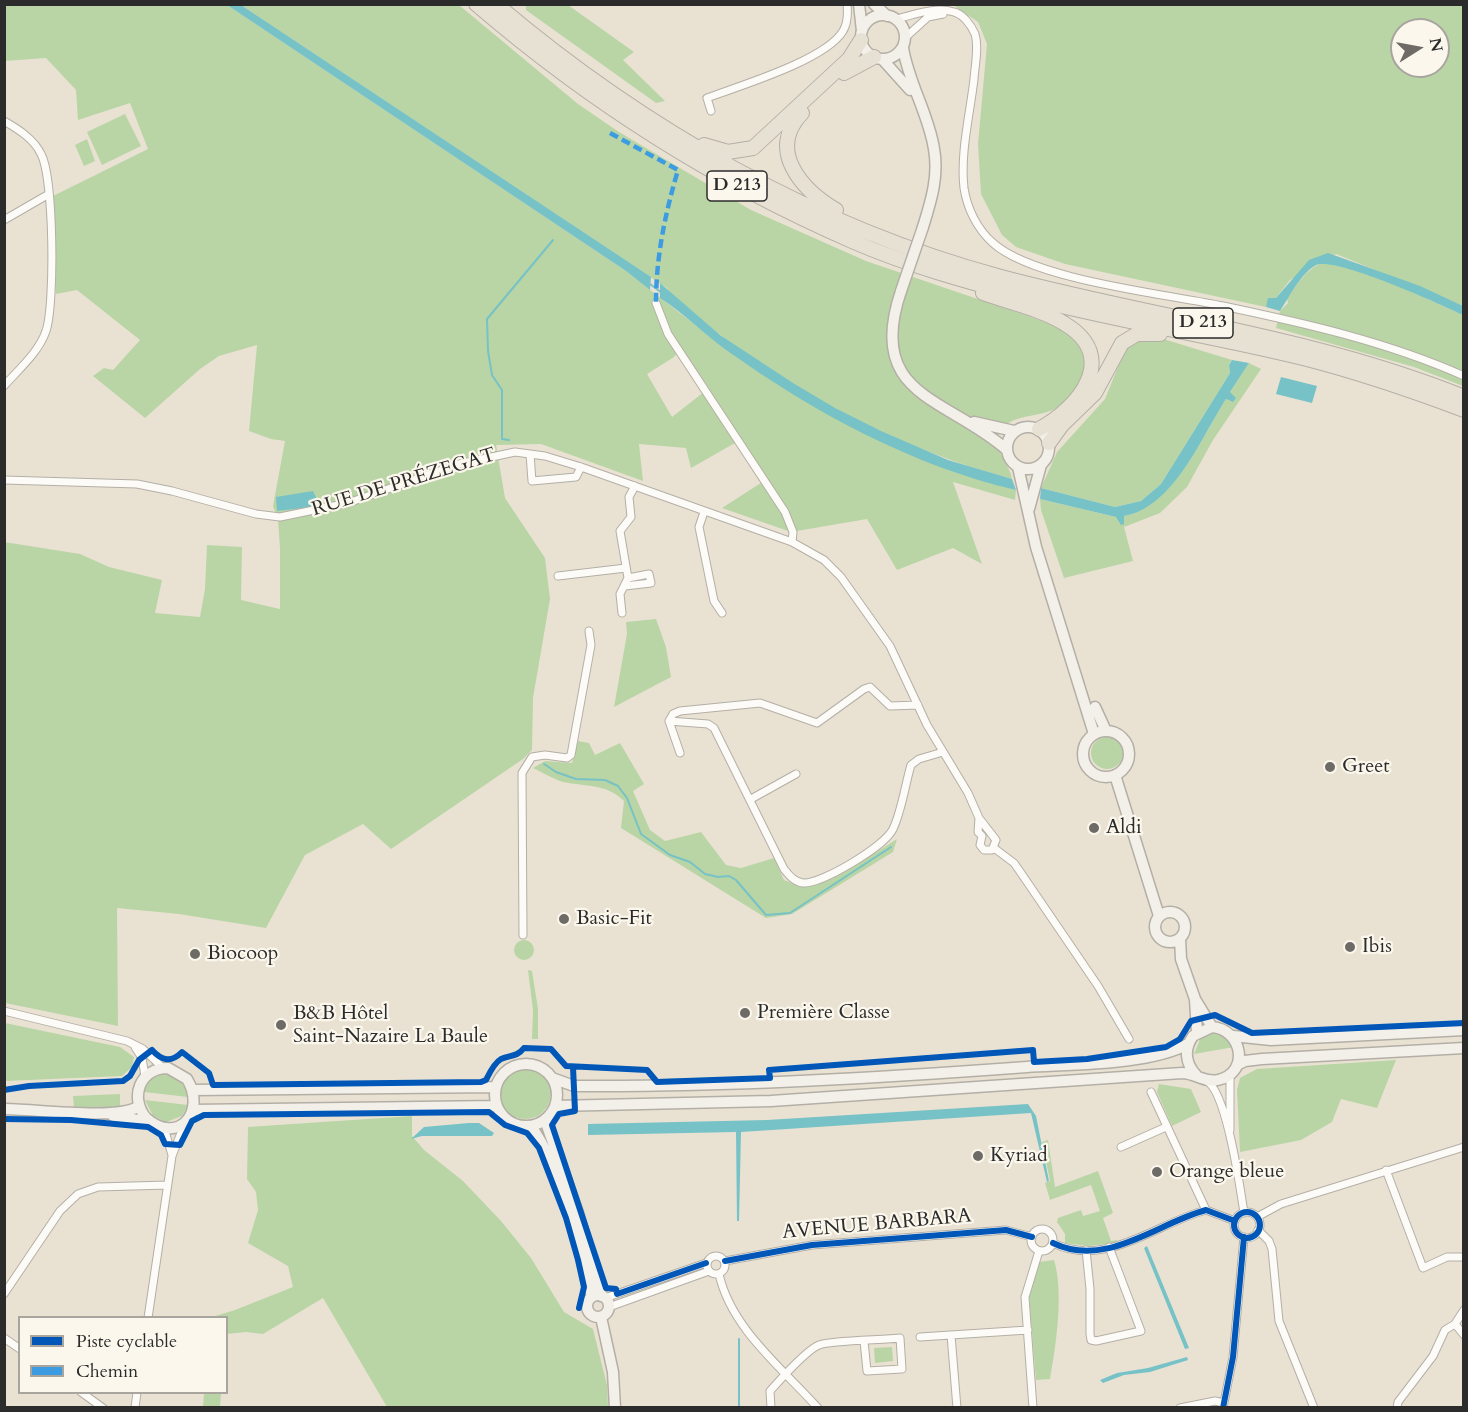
<!DOCTYPE html>
<meta charset="utf-8">
<style>
body{margin:0}
#map{position:relative;width:1468px;height:1412px;overflow:hidden;background:#e9e2d3;font-family:Cardo,serif}
canvas{display:block}
.frame{position:absolute;inset:0;border:6px solid #2b2b2b;pointer-events:none}
.legend{position:absolute;left:18px;top:1316px;width:210px;height:78px;box-sizing:border-box;background:#fbf7ec;border:2px solid #a8a59f;margin:0;padding:8px 10px;list-style:none;font-size:18px;color:#2b2b2b}
.legend li{display:flex;align-items:center;gap:12px;height:30px}
.legend b{width:30px;border:2px solid #a8a59f}
.north{position:absolute;left:1390px;top:18px;width:60px;height:60px;box-sizing:border-box;background:#fbf7ec;border:2px solid #a8a59f;border-radius:50%;rotate:79deg;font-size:16px;font-weight:700;line-height:24px;text-align:center;color:#2b2b2b}
.north::after{content:'';display:block;margin:auto;width:21px;height:27px;background:#6e6b66;clip-path:polygon(50% 0,100% 100%,50% 72%,0 100%)}
</style>
<div id="map">
<canvas width="1468" height="1412"></canvas>
<div class="frame"></div>
<ul class="legend">
<li><b style="height:8px;background:#0057b8"></b>Piste cyclable</li>
<li><b style="height:8px;background:#3d9ce1"></b>Chemin</li>
</ul>
<div class="north">N</div>
</div>
<script>
const context = document.querySelector('canvas').getContext('2d');
context.lineJoin = 'round';
function fill(path, color) {
  context.fillStyle = color;
  context.fill(path, 'evenodd');
}
function strokePath(path, color, width, dash) {
  context.strokeStyle = color;
  context.lineWidth = width;
  context.lineCap = dash ? 'butt' : 'round';
  context.setLineDash(dash || []);
  context.stroke(path);
}
function label(font, color, halo, rows, align = 'center') {
  context.font = font + ' Cardo,serif';
  context.lineWidth = 4.5;
  context.setLineDash([]);
  context.textBaseline = 'middle';
  context.strokeStyle = halo;
  context.fillStyle = color;
  for (const [text, x, y, turn = 0] of rows) {
    context.save();
    context.translate(x, y);
    context.rotate((+turn || 0) * Math.PI / 180);
    context.textAlign = isNaN(turn) ? turn : align;
    if (halo) context.strokeText(text, 0, 0);
    context.fillText(text, 0, 0);
    context.restore();
  }
}
fill(new Path2D(`
 M5,5H227L626,271L735,356L798,396L898,449L961,473L1016,490L1015,500L953,482L982,564L953,548L897,570L867,519L791,532L722,508L767,479L742,439L691,468L686,448L639,444L643,481L541,444L496,445L505,498L545,558L550,599L533,698L532,750L523,759L391,849L363,824L305,855L266,928L179,914L117,908L118,1026L5,1003L4,542L80,554L109,567L162,580L155,613L200,617L205,589L207,545L242,547L241,600L280,609V548L278,520L273,506L285,441L271,439L249,431L257,345L219,356L200,369L145,418L93,376L104,368L113,370L140,340L77,290L56,294L53,196L148,149L130,103L78,120L76,90L46,58L5,61ZM681,348L709,388L672,417L647,374L674,357Z
 M241,5H459L578,104L619,132L751,210L866,261L1060,327C1066,331 1074,335 1079,341C1096,365 1080,393 1058,407C1040,419 1012,412 1000,432C991,447 1010,464 1012,479C907,451 806,400 719,334C704,323 684,311 673,296C669,292 669,289 664,286Z
 M526,5H568L634,52L623,60L665,101L656,103L526,10Z
 M953,5H1463V306L1336,254L1290,280L1276,298H1270L1266,307L1065,264L1016,247L1002,235L981,194L978,144L987,44L978,22ZM1402,30H1438V66H1402Z
 M125,114L141,146L102,165L87,132Z
 M87,139L95,161L84,166L75,145Z
 M1322,263C1349,261 1434,302 1463,315V386L1414,367L1276,328L1280,311L1288,303L1287,299C1296,286 1306,269 1322,263Z
 M1141,337L1160,338L1232,360L1229,364L1230,373L1161,484L1141,501L1115,507L1041,488L1057,452L1105,399L1126,347Z
 M1249,363L1261,369L1213,440L1187,487L1160,513L1124,527L1133,561L1064,578L1041,510L1040,499L1116,517L1124,524V516C1172,508 1202,437 1226,399L1233,402L1230,392Z
 M656,619L666,647L671,677L614,707L627,634L626,622Z
 M1091 753a16 16 0 1 1 32 0a16 16 0 1 1-32 0Z
 M578,741L589,743L595,755L620,743L644,784L633,791L650,830L665,841L701,832L726,865L741,868L774,858L784,880L802,887L856,865L897,839L893,852L792,914L766,918L621,828L624,801C606,783 586,787 563,782C553,779 542,772 533,768L545,761L572,763Z
 M514 950a10 10 0 1 1 20 0a10 10 0 1 1-20 0Z
 M528,970L532,971L538,1009V1039H532L533,1010Z
 M5,1023L120,1047L134,1057L132,1067L122,1076L5,1081Z
 M1215,1032L1227,1036L1234,1047L1194,1054L1201,1037Z
 M1396,1060L1377,1108L1341,1099L1332,1122L1301,1140L1240,1152L1237,1090L1240,1078L1257,1069Z
 M499 1093a26 26 0 1 1 52 0a26 26 0 1 1-52 0Z
 M158,1074C174,1073 185,1082 188,1097L144,1092L150,1079Z
 M1159,1084L1191,1089L1201,1112L1172,1126L1157,1092Z
 M120,1094V1108H74L73,1096Z
 M145,1100L188,1105L182,1116L166,1122L153,1116Z
 M412,1116V1136L424,1150L463,1181L501,1221L531,1258L564,1312L593,1329L607,1385L608,1407H387L323,1298L263,1334L246,1332L227,1334L226,1318H209L235,1310L293,1287L288,1266L248,1243L258,1210L256,1192L247,1179L248,1127Z
 M1048,1140L1055,1187L1098,1171L1113,1213L1103,1218L1111,1241L1117,1240V1243L1088,1246L1065,1243V1234L1057,1222L1058,1218L1081,1210L1083,1216L1100,1211L1091,1185L1050,1200L1045,1183L1050,1181L1042,1142Z
 M1054,1260C1064,1292 1056,1346 1050,1379L1036,1380L1029,1296L1039,1262Z
 M892,1347L893,1361L875,1363L874,1348Z
 M204,1393H221L220,1407H203Z`), '#b9d5a5');
fill(new Path2D(`
 M227,5H241L651,277L650,290L626,271Z
 M1328,253L1420,286L1463,306V315C1440,304 1335,256 1316,265C1301,273 1288,299 1280,311L1266,307L1268,298H1276L1309,260Z
 M660,283L720,335L793,383L835,408L881,431L948,460L1012,479L1016,490C913,466 815,413 729,352C705,335 685,314 660,298Z
 M1232,360L1249,363L1230,392L1236,398L1233,402L1226,399C1201,438 1173,508 1124,516V524L1121,525L1116,517L1040,499L1041,488L1115,507L1141,501L1161,484L1230,373L1229,365Z
 M1281,377L1317,386L1312,403L1276,394Z
 M313,491L320,506L277,511L276,497Z
 M1028,1104L1036,1116L1049,1181L1047,1182L1031,1113L741,1132L739,1221H737L736,1132L588,1135V1124L767,1120Z
 M469,1123H479L494,1133L492,1136H422L411,1139L424,1127Z
 M1147,1246L1189,1348L1185,1349L1144,1248Z
 M1187,1357L1188,1360L1150,1372L1124,1375L1103,1383L1100,1380L1117,1373L1148,1368Z`), '#77c2c6');
strokePath(new Path2D(`
 M650,284L662,293
 M509,440L502,439V390L492,375L488,351L487,319L553,240
 M544,764L556,772L576,779L605,780L618,786L627,798L641,834L670,855L690,862L705,874L718,877L729,876L736,880L766,915L790,913L891,847
 M739,1408V1339`), '#77c2c6', 2);
const street = new Path2D(`
 M896,19C914,15 935,6 954,12C963,14 971,25 975,34C979,47 975,65 974,79C970,114 960,153 964,188C967,208 977,229 993,243C1034,280 1166,294 1223,306C1304,323 1388,342 1464,376
 M906,37L928,17L943,14
 M711,111L707,98C739,86 826,60 843,31C848,23 848,14 847,4
 M4,121C18,129 34,139 41,154C54,178 55,305 46,331C39,352 18,370 4,386
 M4,220L49,194
 M656,303L668,334L785,512L793,532L792,542
 M530,454L532,481L576,477L581,467
 M4,480L137,484L172,491L256,514L280,517L348,503L459,464L515,452L545,456L581,467L792,542L824,560L841,577L890,646L927,725L968,793L979,818L996,840L992,850H984L980,845L982,836L978,832L979,818
 M704,512L699,527L714,601L722,613
 M558,576L626,568
 M625,586L651,583L649,574L628,578
 M622,613L620,594L628,578L620,531L631,517L629,497L635,486
 M669,721L708,724L714,728L784,869C789,875 794,882 803,883C822,884 885,846 893,829C902,810 905,785 911,765L919,759L943,752
 M680,753L669,721L673,714L680,711L760,703L817,723L864,689L870,687L890,706L918,705
 M751,799L796,774
 M994,848L1014,863L1021,873L1098,986L1129,1039
 M523,935L522,773L532,757L545,755L567,758L571,755L591,645L589,631
 M4,1011L127,1041L143,1049L163,1068
 M135,1047L142,1058L145,1076
 M1230,1075V1130
 M1207,1081C1227,1094 1240,1187 1244,1213
 M1151,1092L1206,1210
 M164,1128L172,1155
 M1121,1147L1166,1127
 M1386,1170L1423,1268L1447,1257H1464
 M1206,1210L1235,1221
 M1234 1225a13 13 0 1 1 26 0a13 13 0 1 1-26 0Z
 M1257,1217L1281,1204L1464,1147
 M1031 1240a11 11 0 1 1 22 0a11 11 0 1 1-22 0Z
 M1258,1230L1269,1241L1272,1249L1279,1321L1314,1408
 M1053,1243C1106,1269 1157,1223 1206,1210
 M1086,1250L1090,1289V1334L1091,1340L1096,1341L1141,1331L1109,1247
 M707 1265a9 9 0 1 1 18 0a9 9 0 1 1-18 0Z
 M725,1261L812,1245L1006,1230L1032,1237
 M719,1274C731,1328 781,1367 818,1408
 M4,1294L60,1211L78,1194L98,1187L167,1185
 M605,1298L706,1263
 M609,1307L709,1271
 M1464,1310L1455,1324L1464,1335
 M148,1318L172,1156L184,1125
 M951,1335L957,1408
 M920,1337L1028,1330
 M4,1338L20,1349
 M81,1392L103,1408
 M135,1408L137,1392
 M771,1408L770,1391C780,1380 806,1350 819,1345C830,1340 884,1340 900,1338L902,1369L867,1371L864,1341
 M1033,1408L1025,1297L1039,1251
 M1180,1408L1215,1401L1224,1403
 M1223,1408L1233,1357L1244,1237
 M1397,1408L1398,1402L1433,1356L1445,1330L1455,1324`);
const secondary = new Path2D(`
 M859,4L862,31
 M874,4L887,16
 M861 37a22 22 0 1 1 44 0a22 22 0 1 1-44 0Z
 M903,48C909,84 929,115 934,149C939,176 931,201 923,227
 M883,60L910,90
 M901,291C865,397 947,397 1007,450
 M974,422L1014,431
 M1007 448a21 21 0 1 1 42 0a21 21 0 1 1-42 0Z
 M1018,467L1036,547L1094,734
 M1029,509L1041,465
 M1095,707L1106,731
 M1083 754a23 23 0 1 1 46 0a23 23 0 1 1-46 0Z
 M1115,775L1159,916
 M1155 927a15 15 0 1 1 30 0a15 15 0 1 1-30 0Z
 M1180,938L1181,959L1195,999L1212,1027
 M1195,999L1197,1032
 M1233,1036L1271,1040L1464,1030
 M495 1095a31 31 0 1 1 62 0a31 31 0 1 1-62 0Z
 M1237,1065L1245,1061L1262,1059L1464,1048
 M168,1068L187,1079C207,1112 178,1146 146,1118C129,1097 140,1068 168,1068Z
 M552,1078L574,1086C725,1087 877,1078 1027,1067C1073,1064 1149,1065 1188,1044
 M192,1090L496,1087
 M555,1106L771,1101L1182,1073C1195,1073 1205,1083 1218,1080C1251,1073 1242,1029 1212,1027L1193,1036C1184,1049 1185,1063 1196,1075
 M4,1109C33,1109 119,1121 139,1106
 M193,1110L497,1106
 M113,1116L150,1122
 M545,1120L578,1213L601,1296
 M531,1126C565,1175 578,1240 592,1297
 M587 1306a11 11 0 1 1 22 0a11 11 0 1 1-22 0Z
 M601,1317L613,1372L615,1408`);
const highway = new Path2D(`
 M476,4C590,102 714,181 852,241C909,266 972,283 1033,299C1122,322 1214,336 1303,358C1358,372 1411,390 1464,410
 M496,4C642,128 815,227 1001,277C1155,318 1315,337 1464,397
 M844,73L874,57
 M802,113C766,150 802,190 836,210
 M704,145L728,152L753,148L849,59L861,40
 M983,293C1008,302 1044,310 1065,324C1120,357 1079,408 1039,429
 M1049,443L1062,425L1095,393L1122,343L1137,334H1160`);
strokePath(street, '#b4afa6', 9);
strokePath(secondary, '#b4afa6', 13);
strokePath(highway, '#b4afa6', 16);
strokePath(street, '#fcfbf8', 7);
strokePath(secondary, '#f3f0ea', 10);
strokePath(highway, '#e7e1d4', 14);
const secondaryBridge = new Path2D(`
 M901,291L923,227`);
strokePath(secondaryBridge, '#b4afa6', 13, []);
strokePath(secondaryBridge, '#f3f0ea', 10);
strokePath(new Path2D(`
 M610,133L678,170C665,214 656,257 656,303`), '#3d9ce1', 4.5, [9, 4.5]);
strokePath(new Path2D(`
 M573,1067L575,1111L559,1114L552,1125L606,1288L616,1289L617,1294L706,1263
 M4,1090L29,1086L123,1081L130,1076L139,1060L152,1050C162,1061 171,1063 182,1052L209,1073L213,1085L481,1082L486,1080C489,1074 494,1063 501,1059C511,1055 517,1057 524,1048L551,1049L566,1066L647,1070L657,1082L770,1078L769,1070L1033,1050L1034,1062L1087,1059L1166,1047L1180,1039L1191,1021L1215,1015L1252,1033L1464,1023
 M4,1119L71,1120L148,1127L161,1135L165,1144L180,1145L192,1121L204,1115L489,1112L505,1125L527,1133L539,1148L566,1218L578,1260L584,1287L579,1308
 M1234 1225a13 13 0 1 1 26 0a13 13 0 1 1-26 0Z
 M1053,1243C1106,1269 1157,1223 1206,1210L1235,1221
 M725,1261L812,1245L1006,1230L1032,1237
 M1223,1408L1233,1357L1244,1237`), '#0057b8', 6);
for (const [x, y, r, color] of [
 [1330,767,6,"#6e6b66"],
 [1094,828,6,"#6e6b66"],
 [564,919,6,"#6e6b66"],
 [1350,947,6,"#6e6b66"],
 [195,954,6,"#6e6b66"],
 [745,1013,6,"#6e6b66"],
 [281,1025,6,"#6e6b66"],
 [978,1156,6,"#6e6b66"],
 [1157,1172,6,"#6e6b66"]
]) {
  const dot = new Path2D();
  dot.arc(x, y, r, 0, 2 * Math.PI);
  context.fillStyle = color;
  context.fill(dot);
  strokePath(dot, '#fbf7ec', 2);
}
for (const [x, y, w] of [
 [737,186,60],
 [1203,323,60]
]) {
  const box = new Path2D();
  box.roundRect(x - w / 2, y - 15, w, 30, 4.5);
  context.fillStyle = '#fbf7ec';
  context.fill(box);
  strokePath(box, '#2b2b2b', 1.5);
}
label('bold 18px', '#2b2b2b', null, [
 ["D 213",737,186],
 ["D 213",1203,323]
]);
label('20px', '#2b2b2b', '#fbf7ec', [
 ["RUE DE PRÉZEGAT",404,483,-17],
 ["AVENUE BARBARA",877,1225,-5]
]);
label('20px', '#2b2b2b', '#fbf7ec', [
 ["Greet",1342,767],
 ["Aldi",1106,828],
 ["Basic-Fit",576,919],
 ["Ibis",1362,947],
 ["Biocoop",207,954],
 ["Première Classe",757,1013],
 ["B&B Hôtel",293,1014],
 ["Saint-Nazaire La Baule",293,1037],
 ["Kyriad",990,1156],
 ["Orange bleue",1169,1172]
], 'left');
</script>
